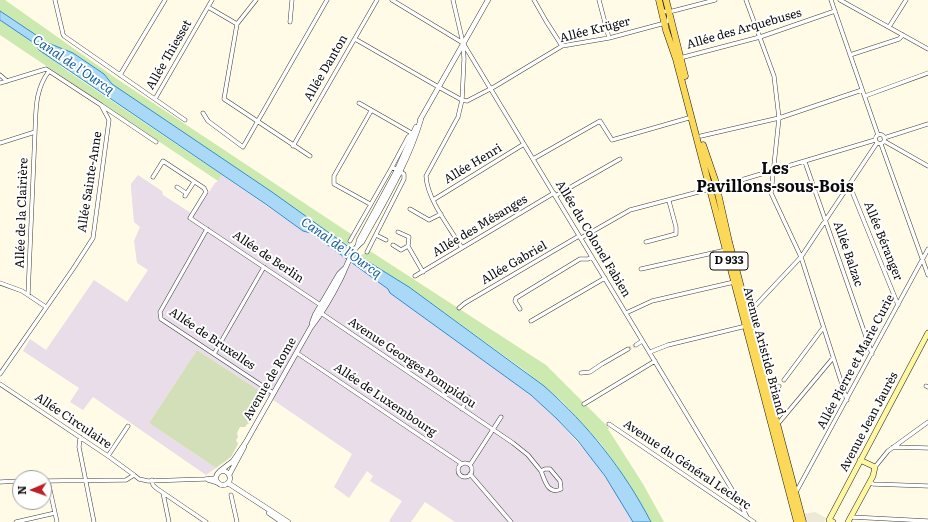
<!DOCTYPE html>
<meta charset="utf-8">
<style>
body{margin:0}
#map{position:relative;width:928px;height:522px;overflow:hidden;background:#fffbe6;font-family:Literata,serif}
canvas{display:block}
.north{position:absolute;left:12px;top:470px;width:40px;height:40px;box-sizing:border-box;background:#fff;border:1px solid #9d9d9d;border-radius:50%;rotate:268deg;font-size:11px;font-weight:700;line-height:16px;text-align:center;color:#0a0a0a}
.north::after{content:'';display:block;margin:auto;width:14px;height:18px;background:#bb2024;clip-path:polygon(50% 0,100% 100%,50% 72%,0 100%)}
</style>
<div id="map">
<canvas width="928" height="522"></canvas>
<div class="north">N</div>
</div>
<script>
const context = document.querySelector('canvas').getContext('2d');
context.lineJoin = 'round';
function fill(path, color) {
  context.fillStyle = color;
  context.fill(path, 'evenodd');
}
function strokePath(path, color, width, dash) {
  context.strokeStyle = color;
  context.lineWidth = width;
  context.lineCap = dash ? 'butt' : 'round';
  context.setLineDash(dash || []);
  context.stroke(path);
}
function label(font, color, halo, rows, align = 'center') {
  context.font = font + ' Literata,serif';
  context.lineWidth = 4;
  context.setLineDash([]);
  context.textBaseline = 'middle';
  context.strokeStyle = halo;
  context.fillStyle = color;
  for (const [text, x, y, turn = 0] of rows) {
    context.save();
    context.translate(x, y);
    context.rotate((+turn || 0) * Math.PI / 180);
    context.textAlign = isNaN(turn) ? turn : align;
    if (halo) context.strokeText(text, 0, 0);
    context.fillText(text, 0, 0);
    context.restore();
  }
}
fill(new Path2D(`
 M138,175L162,191L163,195L194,215L215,183L218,181L222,175L303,231L311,233L388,289L391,293L531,395L556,418L593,460L616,493L633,522H455L425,502L411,522H391L389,521L402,501L370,481L373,476L367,471L349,498L334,487L352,454L263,393L197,350L149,423L216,468L206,475L93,397L83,410L70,402L79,388L23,351L30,339L46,350L94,280L127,302L148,270L137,263L134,241L140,227L134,222L131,188V184Z`), '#e8dde9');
fill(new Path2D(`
 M0,0H5L117,79L351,234L349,249L346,245L272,192L112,84L104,74L73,53L48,43L0,11Z
 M0,20L37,45L63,68L222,175L218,181L0,35Z
 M370,251L546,365L609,428L608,429L643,484L664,522H651L629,484L615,463L601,444L563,402L524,370L409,287L359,256Z`), '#cce9b0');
fill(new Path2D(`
 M197,350L263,393L264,398L250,423L247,424L245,427H240L237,433L238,437L236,440L238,444L231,457L216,468L149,423Z`), '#d2dfb9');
fill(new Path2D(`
 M815,512L826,518L824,522H807L804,514Z`), '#ede8d7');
const water = new Path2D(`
 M0,11L48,43L73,53L104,74L112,84L272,192L346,245L359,256L409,287L544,386C588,425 624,470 651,522H633L605,476L578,441L556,418L531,395L502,374L390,293L388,289L311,233L303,231L267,205L39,50L37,45L0,20Z`);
fill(water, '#aad9f7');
strokePath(water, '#2f8cd0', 1);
strokePath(new Path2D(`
 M628,349L636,345`), '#dad7c5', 3.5, [3.5, 2]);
const minor = new Path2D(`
 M55,0L63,34L64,36L185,120
 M392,0L463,43L707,448L740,503L747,517
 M453,0L463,43L464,59L462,100L458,117L426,176C427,199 450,228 462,248
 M534,0L546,21L562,46
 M599,0L609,38
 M746,0L774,76L779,118L771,193L801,257L847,400
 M831,0L878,135
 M840,0L928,49
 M208,7L237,24L224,99L310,156
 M662,11L669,12L715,0
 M290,22L292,0
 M237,24L256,0
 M889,27L906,0
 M355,39L442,89L462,100L467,101L494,87L562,46L609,38L665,23L668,21L669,15
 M850,55L899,39L903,35
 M680,58L760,37L835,11
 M0,75L7,81
 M120,75L165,0
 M0,83L46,69L101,105L109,120L93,238L73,269L0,374
 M865,96L928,73
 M155,99L212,0
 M359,103L415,135
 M101,105L156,142
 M203,113L208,121L243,147L327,0
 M875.5 139a4.5 4.5 0 1 1 9 0a4.5 4.5 0 1 1-9 0Z
 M701,136L779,118L862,90
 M884,138L928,124
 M884,141L928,166
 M0,143L35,132C36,109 35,90 49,71
 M881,144L928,275
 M293,146L377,0
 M533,159L600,121L612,140L692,117
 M805,162L872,354
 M392,167L408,137L412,134
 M153,177L163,161L204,188L206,192L190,218L322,306
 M849,184L898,305
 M177,187L186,193
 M185,196L194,182
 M555,196L620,159
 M433,200L524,144
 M370,204L334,184V176L371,111
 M410,209L429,220L441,214
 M207,229L160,312L161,319L273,393
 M376,235L386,240
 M581,238L630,210L721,186L875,140
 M350,241L392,167L404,174V179L367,252
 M646,242L676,234V227L669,201
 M393,245L401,250L408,246L409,237L398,232
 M408,246L423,272
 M641,269L726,250
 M415,276L554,193
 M0,283L22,291L46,307
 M28,295L35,132
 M459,308L465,303L579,236
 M520,309L515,301L516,298L580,259H588L592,257
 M747,309L755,306L801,257L877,143
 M321,313L513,443L528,455L541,471L545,469H550L560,481L561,489C548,495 545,481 541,471
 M626,313L652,301L734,282
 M531,321L605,278
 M636,345L642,341
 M650,352L668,345L746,326
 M297,353L462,464
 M214,354L264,267
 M581,373L590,372L602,364L628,349
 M784,380L823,328
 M0,384L108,456L134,475L139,479L148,481L205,479L216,478
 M926,386L928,387
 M769,395L775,392L779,386
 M584,404L655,361
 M462,409L468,397
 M609,424L754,522
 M777,425L833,358
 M80,437L79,447L94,522
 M893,447L928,448
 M108,456L128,426
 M458 470a7 7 0 1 1 14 0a7 7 0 1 1-14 0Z
 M470,465L501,417
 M875,467L888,451L928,422
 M470,474L511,522
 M152,480L153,485L156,488L206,522
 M208,480L218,483
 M44,481L126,480L134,475
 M48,481L57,522
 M0,482L20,481
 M870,482L873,484L928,486
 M163,493L169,522
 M795,494L928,249
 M231,495L237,522
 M851,517L928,521
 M16,522L55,513`);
const tertiary = new Path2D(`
 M420,120L488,0
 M358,245L359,240L397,170L416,127
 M312,323L315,315L339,274L344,269
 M220,471L233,461L246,442L311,327C323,312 333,294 341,278C347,266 351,250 362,242C384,202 408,163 421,119
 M216 478a7 7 0 1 1 14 0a7 7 0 1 1-14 0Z
 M229,475L244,447
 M228,483L288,522
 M269,513L282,522`);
const secondary = new Path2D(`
 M833,522L829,520L928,333
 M848,522L873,476L875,467L860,460`);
const primary = new Path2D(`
 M659,0L666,30L676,59L797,522
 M666,0L685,76
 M703,145L715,180L729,242L803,522`);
strokePath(minor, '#3d3d3d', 4.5);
strokePath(tertiary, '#3d3d3d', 5.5);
strokePath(secondary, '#2c2c2c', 6);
strokePath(primary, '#1b1b1b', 7);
strokePath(minor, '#fff', 3.5);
strokePath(tertiary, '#fff', 4.5);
strokePath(secondary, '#fff7a1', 5);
strokePath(primary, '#fcd859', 6);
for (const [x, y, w] of [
 [729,261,38]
]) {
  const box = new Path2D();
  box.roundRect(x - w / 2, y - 9, w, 18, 3);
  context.fillStyle = '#fff';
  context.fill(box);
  strokePath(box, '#0a0a0a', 1);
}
label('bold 11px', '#0a0a0a', null, [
 ["D 933",729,261]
]);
label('12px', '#0a0a0a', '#fff', [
 ["Allée des Arquebuses",744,29,-16],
 ["Allée Krüger",595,30,-14],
 ["Allée Thiesset",169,55,-60],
 ["Allée Danton",326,68,-60],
 ["Allée Henri",473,164,-31],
 ["Allée Sainte-Anne",90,182,-81],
 ["Allée de la Clairière",22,213,-88],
 ["Allée des Mésanges",480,226,-31],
 ["Allée du Colonel Fabien",593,239,59],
 ["Allée Béranger",883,241,68],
 ["Allée Balzac",848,254,71],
 ["Allée de Berlin",268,257,34],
 ["Allée Gabriel",514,263,-30],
 ["Allée de Bruxelles",212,339,34],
 ["Avenue Aristide Briand",764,351,75],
 ["Allée Pierre et Marie Curie",856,362,-62],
 ["Avenue Georges Pompidou",412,363,34],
 ["Avenue de Rome",270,379,-60],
 ["Allée de Luxembourg",385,400,34],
 ["Allée Circulaire",73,421,34],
 ["Avenue Jean Jaurès",869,422,-62],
 ["Avenue du Général Leclerc",687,465,34]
]);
label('italic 13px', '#125d9c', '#fff', [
 ["Canal de l'Ourcq",73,65,34],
 ["Canal de l'Ourcq",341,248,35]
]);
label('bold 16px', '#0a0a0a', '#fff', [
 ["Les",775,169],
 ["Pavillons-sous-Bois",775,187]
]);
</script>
